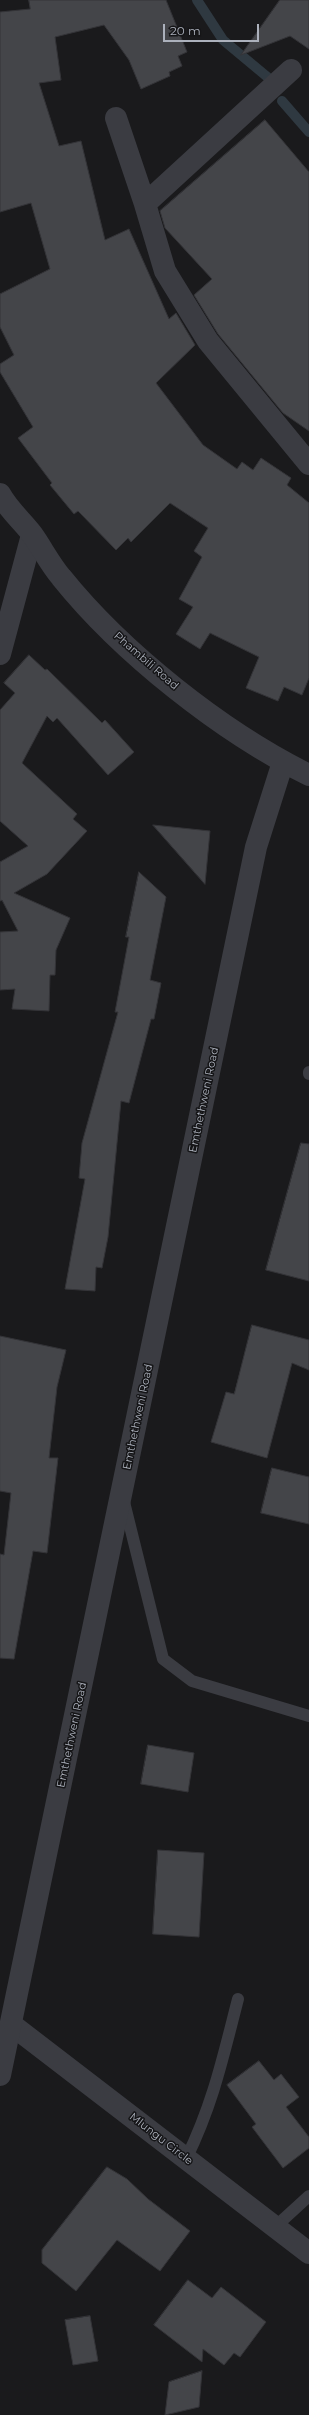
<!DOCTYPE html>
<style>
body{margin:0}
#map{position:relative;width:309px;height:2415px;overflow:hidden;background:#1a1a1c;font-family:Montserrat,sans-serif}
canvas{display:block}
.scale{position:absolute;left:163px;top:24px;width:96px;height:18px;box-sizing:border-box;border:2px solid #acb1bc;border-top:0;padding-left:5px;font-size:12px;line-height:14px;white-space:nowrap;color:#acb1bc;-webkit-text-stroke:3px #151517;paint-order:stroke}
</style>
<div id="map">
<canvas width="309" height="2415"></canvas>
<div class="scale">20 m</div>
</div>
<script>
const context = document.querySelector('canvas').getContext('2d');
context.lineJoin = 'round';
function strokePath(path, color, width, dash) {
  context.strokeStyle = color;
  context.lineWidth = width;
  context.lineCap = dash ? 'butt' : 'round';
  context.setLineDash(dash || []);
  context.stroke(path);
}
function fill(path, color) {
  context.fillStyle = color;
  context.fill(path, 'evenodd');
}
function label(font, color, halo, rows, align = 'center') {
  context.font = font + ' Montserrat,sans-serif';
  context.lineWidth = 3;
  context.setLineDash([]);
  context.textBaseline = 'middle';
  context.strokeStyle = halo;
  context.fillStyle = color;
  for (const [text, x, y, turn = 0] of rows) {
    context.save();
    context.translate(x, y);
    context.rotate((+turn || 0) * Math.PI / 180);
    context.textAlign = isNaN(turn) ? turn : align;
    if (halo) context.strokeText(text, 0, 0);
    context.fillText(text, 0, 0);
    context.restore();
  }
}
strokePath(new Path2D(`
 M197,0L223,40L271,80
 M282,101L309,132`), '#2f3941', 10);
const building = new Path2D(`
 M29,0H166L187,52L178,56L182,66L169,72L170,76L141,89L129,60L104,25L55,37L61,80L39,83L59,146L81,141L105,240L129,229L169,319L176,313L195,345L156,383L203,445L237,469L242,462L253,470L261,458L291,478L287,485L309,503V678L302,695L284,687L278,701L246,688L259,657L210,633L200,649L176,634L193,607L179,599L202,557L194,551L208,528L170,503L131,542L128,538L116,550L78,511L74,514L50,485L52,483L18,438L33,427L0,372V364L14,355L0,327V294L50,269L31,203L0,212V12L30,9Z
 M280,0H309V49L290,36L241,55Z
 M265,120L309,172V431L283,413L218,334L194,295L212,279L165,228L160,211Z
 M29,655L45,670L47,669L102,723L105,720L134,752L108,775L57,718L53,722L47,716L22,763L77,814L73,819L87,831L47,874L14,893L70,918L56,950L55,975H50L49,1011L12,1009L15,989L0,990V932L18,931L2,900L0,901V862L28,846L0,821V710L15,693L4,683Z
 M153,825L210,831L205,884Z
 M139,872L166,897L150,980L161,983L154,1019H151L129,1103L121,1101L108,1237L102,1268L96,1267L95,1291L65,1289L85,1179L79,1178L82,1143L118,1012H115L129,937H126Z
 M301,1143L309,1144V1281L266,1270Z
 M252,1325L309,1340V1370L292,1363L267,1458L211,1442L226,1392L234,1394Z
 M0,1336L66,1350L57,1387L49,1458H58L47,1553L33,1551L14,1659L0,1658V1554L4,1555L11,1493L0,1491Z
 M272,1468L309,1477V1524L261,1513Z
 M148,1745L194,1753L188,1792L141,1784Z
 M158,1850L204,1853L199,1937L153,1934Z
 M259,2061L274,2080L281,2074L299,2097L286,2107L309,2137V2148L283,2168L252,2127L256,2124L227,2085Z
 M107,2167L127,2179L148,2199L190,2231L160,2271L117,2240L76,2291L42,2263V2250Z
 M188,2280L212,2298L221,2287L266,2322L240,2357L234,2353L224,2365L203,2349L202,2362L154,2325Z
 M90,2316L98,2361L73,2365L65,2320Z
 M202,2371L199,2407L165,2415L169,2382Z`);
fill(building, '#444549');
strokePath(building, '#343438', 1);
strokePath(new Path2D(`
 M309,1074V1072
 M124,1502L163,1659L192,1681L309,1716
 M186,2159C213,2104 223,2057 238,1999
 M275,2227L309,2196`), '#3b3c42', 12);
strokePath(new Path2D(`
 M116,118L145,204L165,271L208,341L309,464
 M145,204L291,70
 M0,654L32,535
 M12,2025L309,2253`), '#3b3c42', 22);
strokePath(new Path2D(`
 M0,494C8,509 22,521 32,534C42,548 50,564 61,577C122,653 222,732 309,775
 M0,2075L256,847L283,762`), '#3b3c42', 22);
label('11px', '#acb1bc', '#151517', [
 ["Phambili Road",146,661,41],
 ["Emthethweni Road",204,1100,-78],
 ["Emthethweni Road",138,1417,-78],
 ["Emthethweni Road",72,1735,-78],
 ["Mlungu Circle",161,2139,38]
]);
</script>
